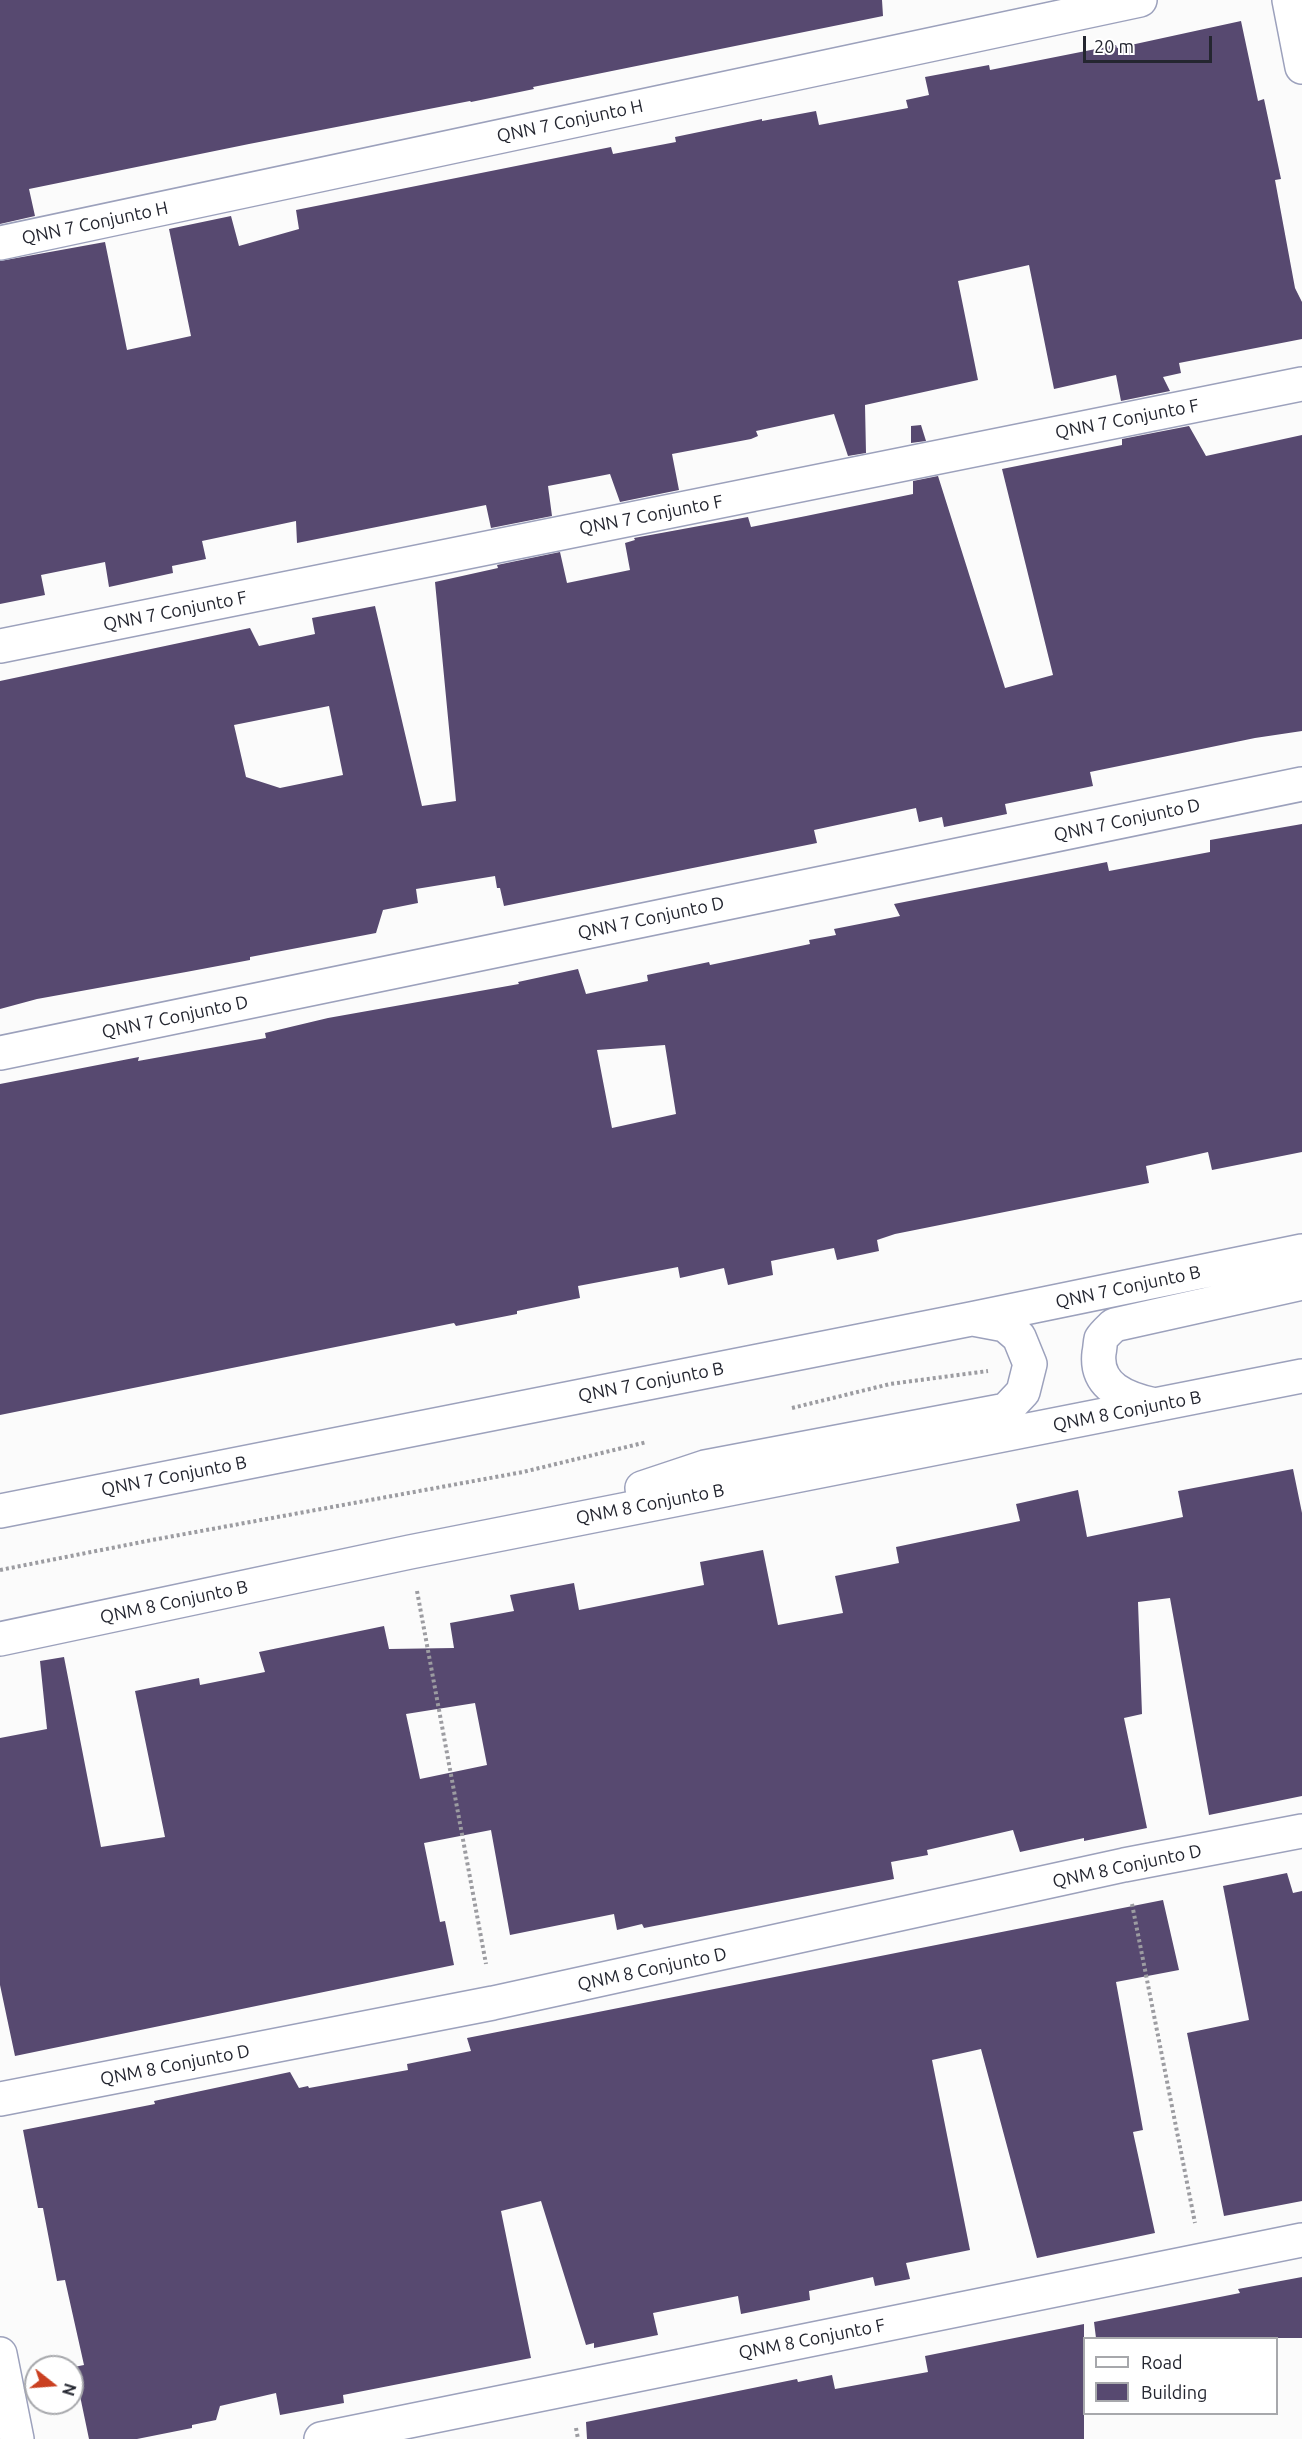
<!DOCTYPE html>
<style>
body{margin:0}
#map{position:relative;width:1302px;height:2439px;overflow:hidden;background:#fbfbfb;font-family:Ubuntu,sans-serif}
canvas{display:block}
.legend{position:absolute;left:1083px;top:2337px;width:195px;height:78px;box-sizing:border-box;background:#fff;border:2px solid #a7a8ac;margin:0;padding:8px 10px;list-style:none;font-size:18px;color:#242630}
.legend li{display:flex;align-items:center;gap:12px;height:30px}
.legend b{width:30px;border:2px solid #a7a8ac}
.north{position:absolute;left:24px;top:2355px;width:60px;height:60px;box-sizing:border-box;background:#fff;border:2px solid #a7a8ac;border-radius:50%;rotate:107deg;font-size:16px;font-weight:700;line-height:24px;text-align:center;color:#242630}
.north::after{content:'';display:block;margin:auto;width:21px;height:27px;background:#ca4021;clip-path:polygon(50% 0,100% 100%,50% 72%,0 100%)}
.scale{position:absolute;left:1083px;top:36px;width:129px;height:27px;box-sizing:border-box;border:3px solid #242630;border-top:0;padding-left:8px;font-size:18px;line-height:21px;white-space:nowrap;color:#242630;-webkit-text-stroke:4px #fff;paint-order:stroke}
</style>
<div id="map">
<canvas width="1302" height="2439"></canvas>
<ul class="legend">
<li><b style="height:8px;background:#fff"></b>Road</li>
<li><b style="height:16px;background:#574970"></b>Building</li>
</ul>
<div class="north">N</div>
<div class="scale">20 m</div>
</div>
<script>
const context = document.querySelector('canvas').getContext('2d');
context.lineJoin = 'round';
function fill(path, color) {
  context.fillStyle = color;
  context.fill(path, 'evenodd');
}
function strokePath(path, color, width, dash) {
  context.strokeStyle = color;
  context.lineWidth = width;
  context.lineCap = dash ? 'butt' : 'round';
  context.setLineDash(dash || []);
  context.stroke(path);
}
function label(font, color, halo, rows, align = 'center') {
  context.font = font + ' Ubuntu,sans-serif';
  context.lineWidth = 6;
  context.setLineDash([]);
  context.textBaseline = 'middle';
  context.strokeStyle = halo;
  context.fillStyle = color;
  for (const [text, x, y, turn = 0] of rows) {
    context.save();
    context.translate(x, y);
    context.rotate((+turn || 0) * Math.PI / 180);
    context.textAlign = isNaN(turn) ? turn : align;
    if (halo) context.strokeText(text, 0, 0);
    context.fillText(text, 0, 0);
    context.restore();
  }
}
fill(new Path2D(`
 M0,0H882L883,16L533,87L534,89L471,102L470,101L249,144L29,189L35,216L0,224Z
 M1241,21L1258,101L1264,99L1281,179L1275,180L1295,288L1302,302V339L1179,363L1181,373L1163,377L1170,391L1121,401L1116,375L1054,389L1029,265L958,281L978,380L865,405L866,453L848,456L834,414L756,431L758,436L751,439L672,454L679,490L620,502L610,474L548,486L552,516L491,528L486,505L297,543L296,521L202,541L206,559L172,566L173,573L109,587L105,562L41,575L45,595L0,604V261L105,242L127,350L191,336L169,229L231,216L239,246L299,229L296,210L611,147L613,154L676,142L675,137L762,119V121L816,111L819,125L908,108L906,100L929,95L925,77L989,65L990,70L1116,45L1117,48Z
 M921,425L926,441L911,443V426Z
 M1189,426L1206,456L1302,435V731L1255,738L1090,772L1093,786L1005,804L1007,814L944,827L942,817L919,822L916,808L814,830L817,843L504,906L500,888H497L495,876L416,889L418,903L383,910L376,933L250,957V960L186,972L37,999L0,1009V681L250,628L259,646L315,634L312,618L375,606L422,806L456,801L435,582L498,568L497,565L560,552L567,583L630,570L625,543L635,540L634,538L748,517L751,527L806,516L913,494V481L938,476L1005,688L1053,675L1002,469L1122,445V439ZM329,706L343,775L280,788L246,777L234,725Z
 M1302,824V1152L1212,1170L1208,1152L1146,1166L1149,1183L895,1234L877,1240L879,1251L837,1260L834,1248L771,1261L773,1275L728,1285L724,1268L680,1278L678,1267L578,1286L580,1298L517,1311V1314L456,1326L454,1323L0,1415V1084L139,1057L138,1061L266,1038L265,1033L328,1018L519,984L518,982L578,969L586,994L648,981L647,975L709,962L710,965L810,944L809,940L836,935L834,929L900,916L894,904L1107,862L1109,871L1210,852V840ZM665,1045L676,1114L612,1128L597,1050Z
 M1293,1469L1302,1513V1796L1209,1815L1170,1598L1138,1602L1142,1714L1124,1718L1147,1828L1084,1841V1838L1020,1852L1013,1830L927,1850L928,1855L891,1862L894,1879L644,1928L642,1924L617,1930L614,1914L510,1935L491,1830L424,1843L440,1922L445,1921L454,1965L15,2056L0,1985V1738L47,1729L40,1661L64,1657L101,1847L165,1837L135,1691L199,1678L200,1685L265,1672L259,1652L384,1626L389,1649L454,1648L450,1623L514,1611L510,1595L574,1583L579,1610L704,1585L700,1562L763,1550L778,1625L843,1613L835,1576L899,1563L896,1547L1020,1521L1016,1504L1078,1490L1087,1537L1183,1517L1178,1491ZM475,1703L487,1765L420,1779L406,1714Z
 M1287,1873L1293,1893L1302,1891V2201L1224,2216L1187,2033L1249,2020L1223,1886Z
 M1163,1900L1179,1970L1116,1982L1143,2130L1133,2132L1155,2233L1037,2258L981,2049L932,2060L970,2250L906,2263L910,2279L875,2286L873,2277L809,2291L810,2300L741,2314L738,2296L653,2313L658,2335L594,2348V2343L586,2345L541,2201L501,2211L531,2358L343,2395L344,2403L280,2415L276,2393L220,2406L216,2420L192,2425V2428L137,2439H89L74,2367L84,2365L65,2280L57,2281L43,2208H38L23,2130L155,2104L154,2101L290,2072L299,2088L308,2086L309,2088L408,2070L407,2064L471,2051L467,2038Z
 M1302,2277V2338H1096L1094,2322L1240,2293L1238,2289Z
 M1084,2324V2439H587L586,2422L797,2379L798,2382L832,2375L835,2389L928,2372L925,2356Z`), '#574970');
const minor = new Path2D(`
 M1289,0L1302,67
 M0,243L1140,0
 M0,646L1302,384
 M0,1053L1302,784
 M0,2099L493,2003L1124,1865L1302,1831
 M0,2354L17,2439
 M321,2439L1302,2240`);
const secondary = new Path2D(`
 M1155,1405C1127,1399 1095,1387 1099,1353C1100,1349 1100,1343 1101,1339C1104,1334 1110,1329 1114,1325L1302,1283
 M642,1488L705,1467L1006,1410L1023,1392L1030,1364L1019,1337L1005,1325L973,1319
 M0,1511L971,1319L1302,1251
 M0,1639L410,1552L1302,1376`);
strokePath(minor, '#9ca1bc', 36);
strokePath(secondary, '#9ca1bc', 36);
strokePath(new Path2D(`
 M792,1408L890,1384L988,1371
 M0,1570L152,1540L523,1472L647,1442
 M417,1591L486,1964
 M1132,1904L1195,2223
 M576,2428L578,2439`), '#9c9ca1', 4, [3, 3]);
strokePath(minor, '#fff', 33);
strokePath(secondary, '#fff', 33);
label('18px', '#242630', '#fff', [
 ["QNN 7 Conjunto H",570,121,-12],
 ["QNN 7 Conjunto H",95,223,-12],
 ["QNN 7 Conjunto F",1127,419,-11],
 ["QNN 7 Conjunto F",651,515,-11],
 ["QNN 7 Conjunto F",175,611,-11],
 ["QNN 7 Conjunto D",1127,820,-12],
 ["QNN 7 Conjunto D",651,918,-12],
 ["QNN 7 Conjunto D",175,1017,-12],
 ["QNN 7 Conjunto B",1128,1287,-12],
 ["QNN 7 Conjunto B",651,1382,-11],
 ["QNM 8 Conjunto B",1127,1411,-11],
 ["QNN 7 Conjunto B",174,1476,-11],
 ["QNM 8 Conjunto B",650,1504,-11],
 ["QNM 8 Conjunto B",174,1602,-12],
 ["QNM 8 Conjunto D",1127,1866,-12],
 ["QNM 8 Conjunto D",652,1969,-12],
 ["QNM 8 Conjunto D",175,2065,-11],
 ["QNM 8 Conjunto F",812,2339,-11]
]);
</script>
